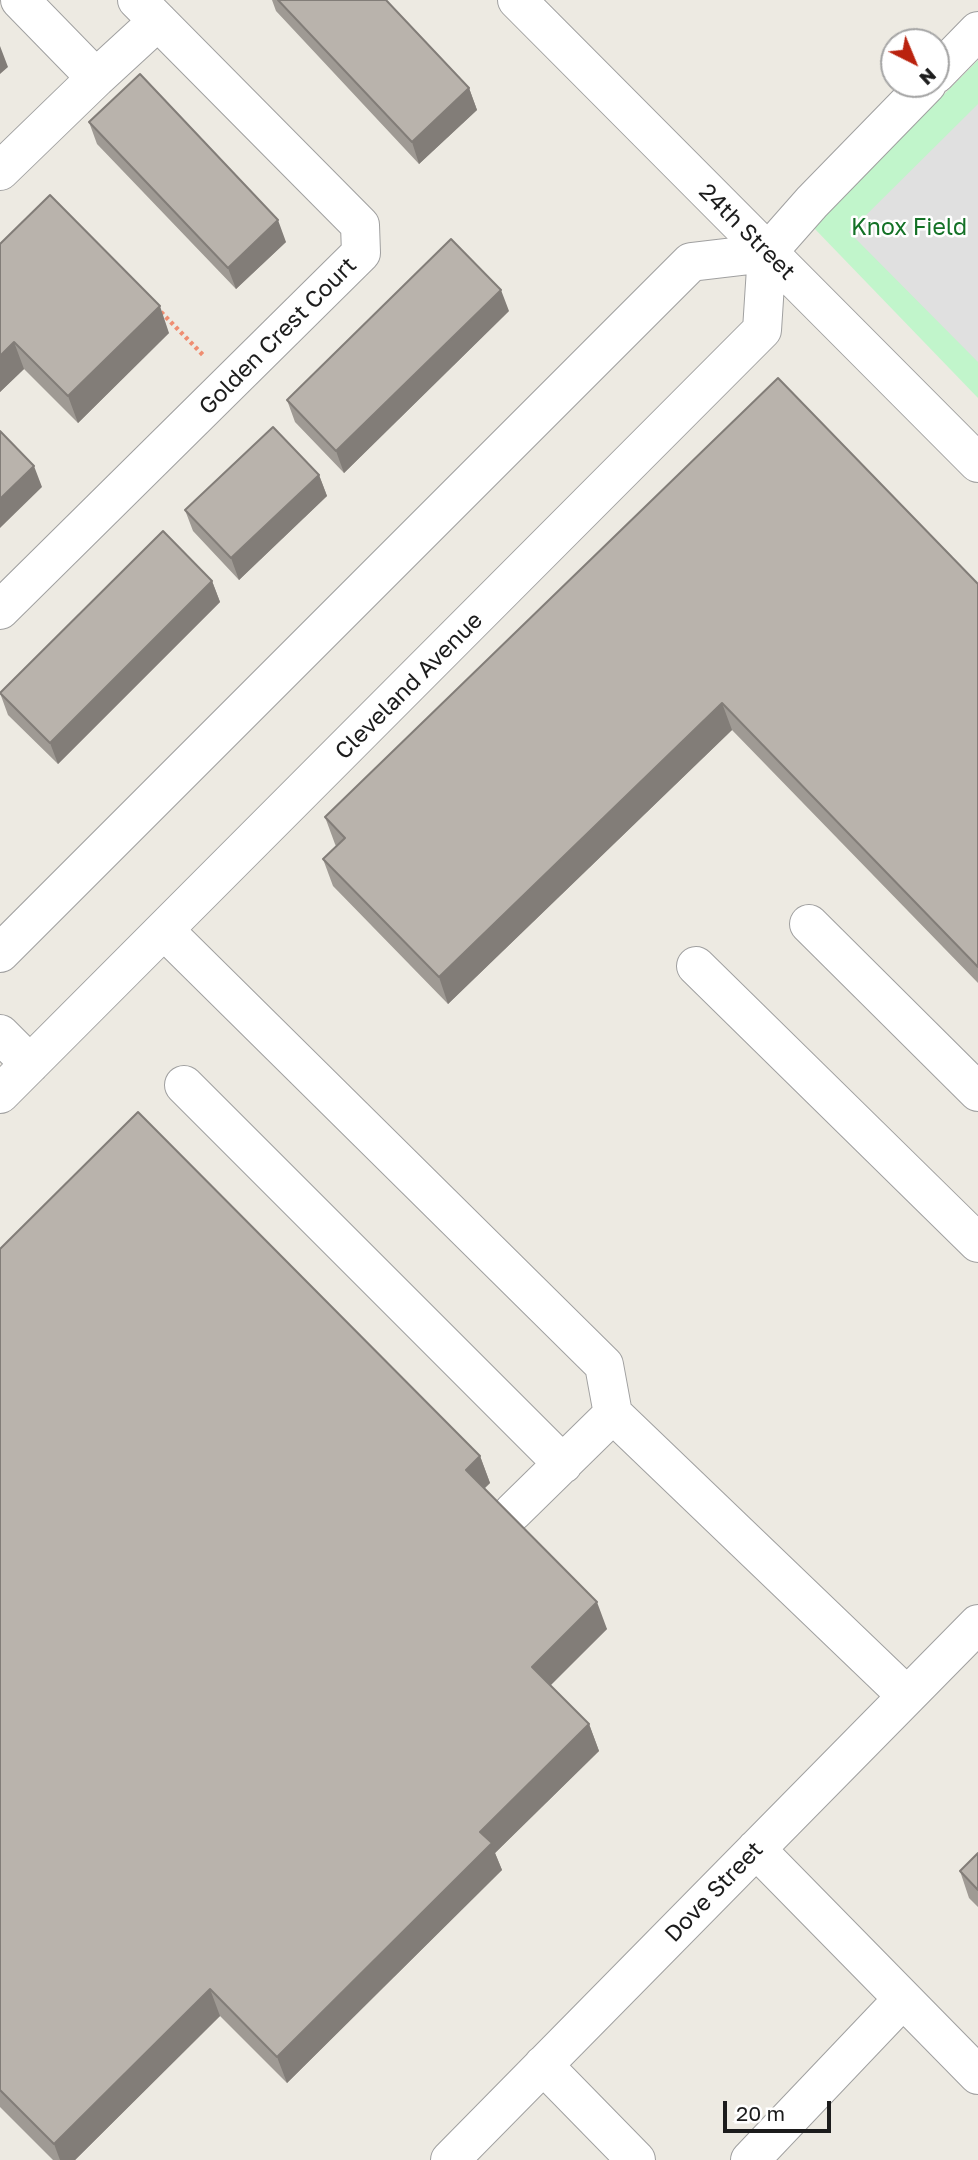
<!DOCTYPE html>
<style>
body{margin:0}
#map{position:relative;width:978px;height:2160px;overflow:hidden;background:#edeae2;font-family:"Golos Text",sans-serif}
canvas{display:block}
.north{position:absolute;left:880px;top:28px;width:70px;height:70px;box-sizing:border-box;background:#fff;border:2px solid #a4a4a4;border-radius:50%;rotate:137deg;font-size:19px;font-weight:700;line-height:28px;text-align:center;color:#1c1c1c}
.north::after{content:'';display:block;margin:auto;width:24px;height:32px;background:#ba220e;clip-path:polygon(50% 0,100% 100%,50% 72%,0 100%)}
.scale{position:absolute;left:723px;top:2101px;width:108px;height:32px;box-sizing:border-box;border:4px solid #1c1c1c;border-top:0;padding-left:9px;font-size:21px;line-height:24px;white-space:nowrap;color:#1c1c1c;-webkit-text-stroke:5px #fff;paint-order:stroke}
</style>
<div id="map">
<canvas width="978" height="2160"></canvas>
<div class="north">N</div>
<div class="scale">20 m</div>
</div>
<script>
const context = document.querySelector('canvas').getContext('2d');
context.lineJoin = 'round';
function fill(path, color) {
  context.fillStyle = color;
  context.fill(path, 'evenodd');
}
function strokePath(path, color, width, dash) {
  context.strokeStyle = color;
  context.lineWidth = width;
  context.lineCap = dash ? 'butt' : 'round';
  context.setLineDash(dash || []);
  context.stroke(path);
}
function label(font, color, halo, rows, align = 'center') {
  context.font = font + ' "Golos Text",sans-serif';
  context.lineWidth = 5;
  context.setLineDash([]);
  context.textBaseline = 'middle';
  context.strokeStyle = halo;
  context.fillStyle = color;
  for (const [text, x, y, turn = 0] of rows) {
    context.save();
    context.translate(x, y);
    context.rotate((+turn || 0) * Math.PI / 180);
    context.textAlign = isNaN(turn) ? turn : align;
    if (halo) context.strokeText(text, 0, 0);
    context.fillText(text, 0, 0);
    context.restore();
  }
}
fill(new Path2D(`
 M978,60V398L813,227Z`), '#c1f5cb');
fill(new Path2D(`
 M978,104V362L849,232Z`), '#e0e0e0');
const minor = new Path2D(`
 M20,0L96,78
 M517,0L978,463
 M936,74L978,31
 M0,171L96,78L158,21
 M0,610L361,253L360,225L137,0
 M809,924L978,1092
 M165,931L604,1365L613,1414
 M0,953L691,262L767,253
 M696,966L978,1243
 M0,1034L30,1064
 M184,1085L563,1464
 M0,1094L762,330L767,253L812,202L927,84
 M513,1512L613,1414L907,1696
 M756,1849L978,2075
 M543,2065L636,2160
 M450,2160L978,1624
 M750,2160L903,1999`);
strokePath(minor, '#a0a0a0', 40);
strokePath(new Path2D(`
 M161,312L204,356`), '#ef8d71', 4.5, [3.5, 3.5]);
strokePath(minor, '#fff', 38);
fill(new Path2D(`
 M272,0H386L469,88L477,110L419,164L276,11Z
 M89,122L286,242L236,289L97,144Z
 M0,244L169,333L78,423L24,369L0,392Z
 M509,311L344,473L295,422L287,400Z
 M319,475L327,496L239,580L193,531L185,510Z
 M212,581L220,602L58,764L8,715L0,693Z
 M978,584V983L732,730L448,1004L333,886L323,859L336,846L335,844L325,817Z
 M0,1249L480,1456L490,1483L484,1488L607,1629L550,1685L589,1724L599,1751L495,1853L502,1870L287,2083L220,2016L75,2160H53L0,2107Z
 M978,1853V1907L969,1898L960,1871Z`), '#9f9a94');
fill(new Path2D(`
 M0,46L8,67L0,74Z
 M469,88L477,110L419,164L412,142Z
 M278,220L286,242L236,289L228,268Z
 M501,290L509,311L344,473L336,451Z
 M160,306L169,333L78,423L68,396Z
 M14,342L24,369L0,392V356Z
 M34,466L42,487L0,528V499Z
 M319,475L327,496L239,580L231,558Z
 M212,581L220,602L58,764L50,743Z
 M722,703L732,730L448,1004L439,977Z
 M480,1456L490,1483L476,1497L466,1470Z
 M597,1602L607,1629L542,1694L532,1667Z
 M589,1724L599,1751L495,1853L502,1870L287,2083L277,2057L480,1832Z
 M210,1989L220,2016L75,2160H60L54,2144Z`), '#827d78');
const building = new Path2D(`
 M278,0H386L469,88L412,142Z
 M140,74L278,220L228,268L89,122Z
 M50,195L160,306L68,396L14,342L0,356V244Z
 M451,239L501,290L336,451L287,400Z
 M778,378L978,584V967L722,703L439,977L323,859L345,838L325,817Z
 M273,427L319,475L231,558L185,510Z
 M0,431L34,466L0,499Z
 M163,531L212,581L50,743L0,693Z
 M138,1112L480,1456L466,1470L597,1602L532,1667L589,1724L480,1832L492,1843L277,2057L210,1989L54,2144L0,2090V1249Z
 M978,1853V1890L960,1871Z`);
fill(building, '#b9b3ac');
strokePath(building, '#827d78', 2);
label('23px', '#137126', '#fff', [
 ["Knox Field",909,228]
]);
label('23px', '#1c1c1c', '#fff', [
 ["24th Street",747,232,45],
 ["Golden Crest Court",278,336,-45],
 ["Cleveland Avenue",409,686,-45],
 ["Dove Street",714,1892,-46]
]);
</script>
